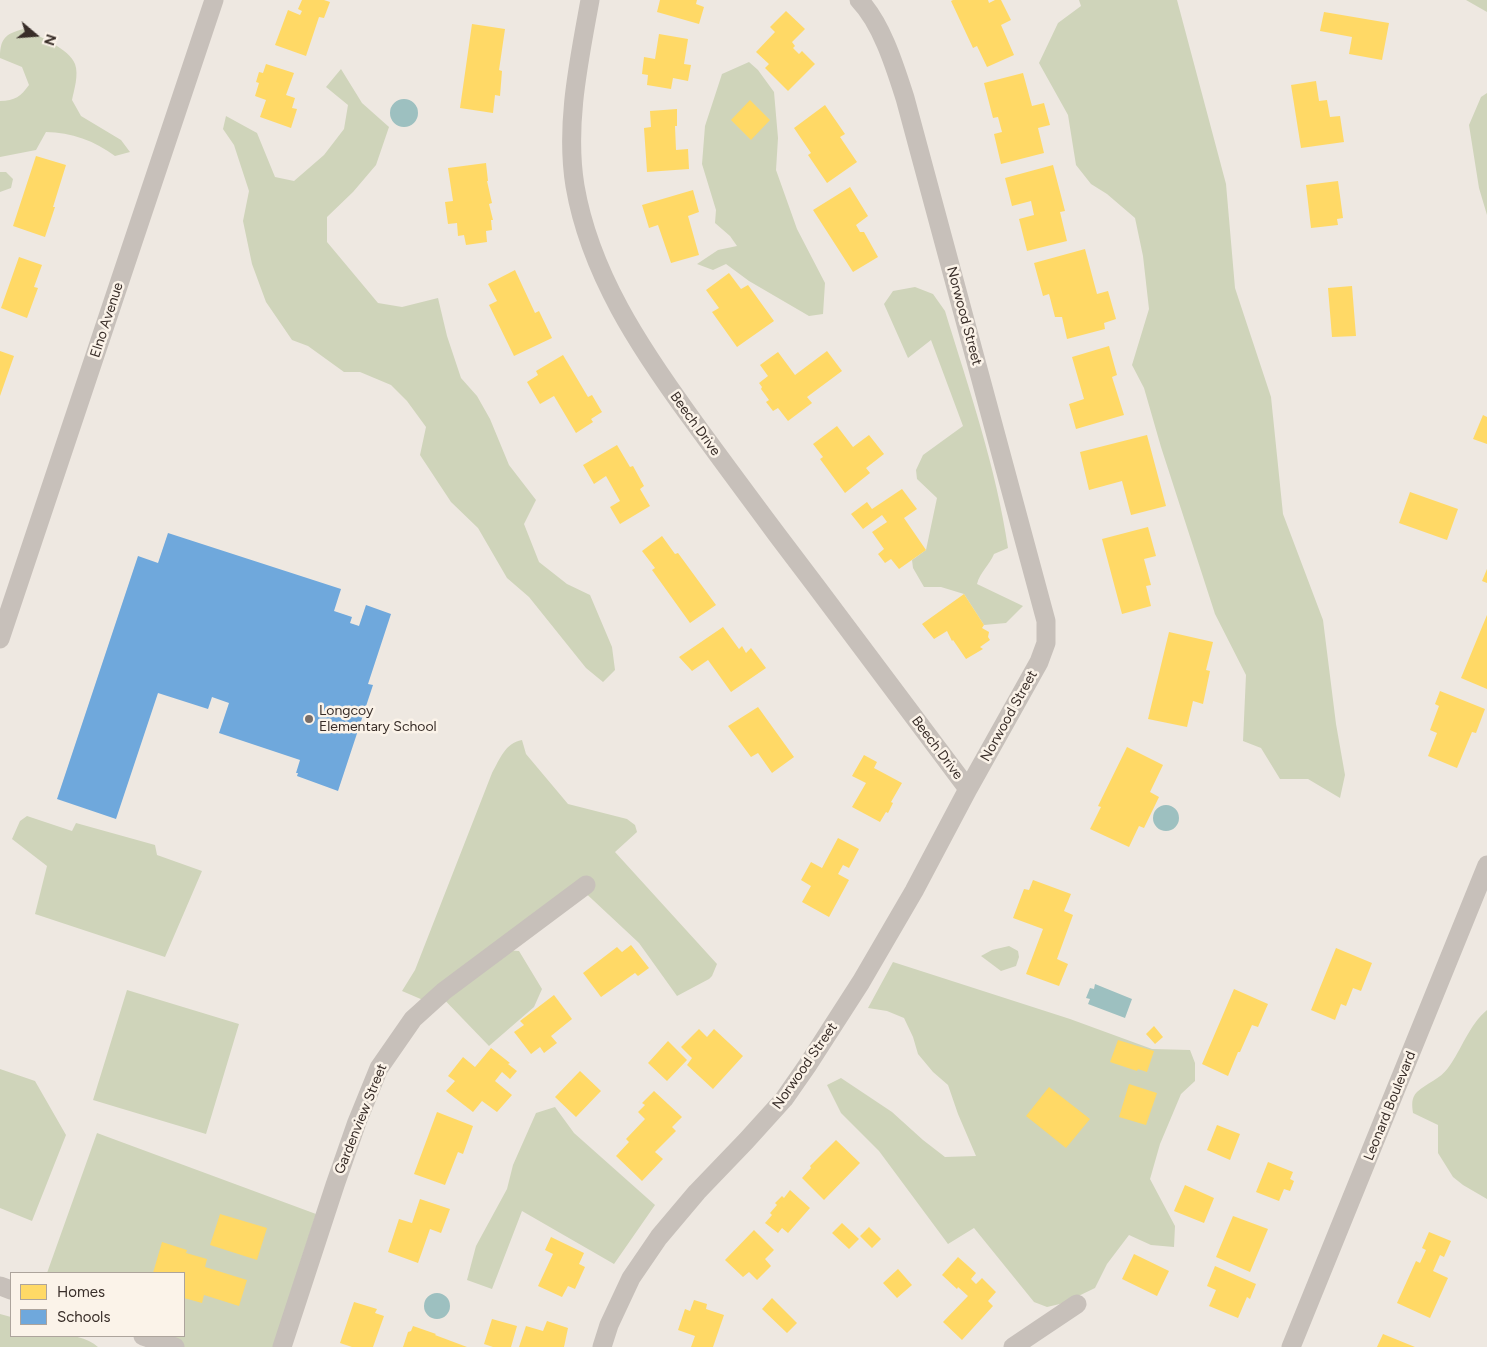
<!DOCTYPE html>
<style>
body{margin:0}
#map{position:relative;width:1487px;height:1347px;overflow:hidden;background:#eee8e1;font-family:Figtree,sans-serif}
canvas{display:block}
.legend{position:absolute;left:10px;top:1272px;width:175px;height:65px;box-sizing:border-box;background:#fbf3e9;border:1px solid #ada49c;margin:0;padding:6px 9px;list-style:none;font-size:15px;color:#382d28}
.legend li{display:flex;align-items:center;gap:10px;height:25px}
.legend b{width:25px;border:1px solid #ada49c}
.north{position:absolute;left:10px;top:10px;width:50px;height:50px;-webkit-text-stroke:4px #fbf3e9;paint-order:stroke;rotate:108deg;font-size:14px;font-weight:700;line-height:20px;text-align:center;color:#382d28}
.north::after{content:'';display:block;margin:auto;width:18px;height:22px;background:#382d28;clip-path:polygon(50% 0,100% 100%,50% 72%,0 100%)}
</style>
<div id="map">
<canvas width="1487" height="1347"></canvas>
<ul class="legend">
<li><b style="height:14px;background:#ffd966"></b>Homes</li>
<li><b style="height:14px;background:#6fa8dc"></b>Schools</li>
</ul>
<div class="north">N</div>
</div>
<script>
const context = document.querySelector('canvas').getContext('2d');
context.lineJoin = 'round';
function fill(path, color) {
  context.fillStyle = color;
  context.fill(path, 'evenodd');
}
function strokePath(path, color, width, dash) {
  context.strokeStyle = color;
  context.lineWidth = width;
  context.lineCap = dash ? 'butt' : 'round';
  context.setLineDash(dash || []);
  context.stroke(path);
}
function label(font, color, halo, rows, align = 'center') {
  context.font = font + ' Figtree,sans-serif';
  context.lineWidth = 5;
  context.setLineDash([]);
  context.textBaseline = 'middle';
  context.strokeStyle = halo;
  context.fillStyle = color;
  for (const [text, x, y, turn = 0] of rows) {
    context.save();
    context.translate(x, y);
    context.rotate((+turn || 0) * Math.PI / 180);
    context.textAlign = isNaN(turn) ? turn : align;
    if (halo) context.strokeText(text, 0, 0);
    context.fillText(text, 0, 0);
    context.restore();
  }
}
fill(new Path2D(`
 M1079,0H1177L1226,184L1235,288L1271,397L1283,514L1323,620L1336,724L1345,775L1340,798L1308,779H1280L1261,748L1243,741L1246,675L1215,614L1161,447L1144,388L1132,365L1149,309L1143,256L1135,218L1107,194L1091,184L1076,165L1068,115L1039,63L1058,23L1081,6Z
 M1466,0H1487V12Z
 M23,29C37,35 70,49 75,64C79,75 74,90 72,100L81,116L121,140L130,152L115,156C95,141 71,132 46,132L36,150L0,157V101C15,101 21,96 29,85L22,67L0,58C0,39 5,34 23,29Z
 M749,62L758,70L774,92L778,138L776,170L797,229L825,283L823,314L809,316L749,281L726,264L713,270L697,264L718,250L737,246L730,236L715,223L716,210L702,164L705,126L722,74Z
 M341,69L362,103L389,127L376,165L353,192L327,217V242L378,303L402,307L438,298L447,336L461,378L477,396L490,419L509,465L536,500L524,524L539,562L567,584L590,595L612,647L615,670L603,682L586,668L529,597L507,578L478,528L451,502L420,455L426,427L407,401L391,385L360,372H344L308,346L292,340L266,302L252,264L243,221L249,191L234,145L223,129L226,116L257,133L275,177L294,181L324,155L344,129L348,105L326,87Z
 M1487,93V215L1479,188L1469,125L1481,97Z
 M0,172H6L13,179L11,188L0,192Z
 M915,287L933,294L945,311C969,389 996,467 1008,548L994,554C989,566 980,572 977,584L1023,606L1006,623L984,625L964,594L941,587H924L913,568L912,560L926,550L937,498L917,479L916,470L923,455L963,426L931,340L908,358L884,304L893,291Z
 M522,740L526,754L568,804L627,819L635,825L637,832L615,852L717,964L712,976L709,979L677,996L639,943L578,886L489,949L519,951L542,989L534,1007L489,1046L435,990L423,1000L402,991L415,970L492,773C500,759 505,743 522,740Z
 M27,816L72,831L76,823L155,845L157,855L202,871L165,957L35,914L47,866L12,839L20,821Z
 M1009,946L1018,951L1019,957L1016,966L1001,971L981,956L992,950Z
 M893,962L1070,1019L1152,1049L1190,1050L1195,1063V1081L1181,1094L1160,1144L1150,1179L1175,1226L1174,1247L1151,1245L1129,1235L1107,1264L1095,1288L1064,1303L1047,1307L1034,1302L974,1228L948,1244L879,1151L841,1113L827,1085L841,1078L892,1112L923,1140L945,1157L976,1156L958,1114L948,1085L933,1072L918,1054L913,1037L904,1018L887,1011L868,1008Z
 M127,990L239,1024L206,1134L93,1100Z
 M1487,1010V1199L1463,1185L1453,1177L1438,1153V1125L1413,1113C1412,1105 1411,1098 1417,1092C1427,1083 1440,1079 1448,1068C1462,1049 1469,1025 1487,1010Z
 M0,1069L35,1081L66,1135L32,1221L0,1208Z
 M555,1107L574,1133L655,1205L614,1264L522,1211L492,1289L467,1280L476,1246L507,1189L513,1165L536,1113Z
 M97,1133L316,1214L273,1347H176L143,1336H184V1273H47Z
 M0,1314L11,1317V1336C36,1336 80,1329 98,1347H0Z`), '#cfd4ba');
fill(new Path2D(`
 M390 113a14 14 0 1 1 28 0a14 14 0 1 1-28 0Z
 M1153 818a13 13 0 1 1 26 0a13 13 0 1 1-26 0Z
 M1095,984L1132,999L1125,1018L1088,1004L1090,999L1086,998L1090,988L1094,989Z
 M424 1306a13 13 0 1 1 26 0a13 13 0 1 1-26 0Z`), '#9dc0c0');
fill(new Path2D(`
 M302,0H324L330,2L324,18L319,17L306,56L275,45L288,10L300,15L302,11L298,9Z
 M660,0H697L696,4L704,7L699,24L657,12Z
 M953,0H988L989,3L995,0H1001L1011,20L1001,25L1014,55L987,67L977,46L973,48L951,1Z
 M786,11L805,29L792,42L795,46L793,48L799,54L802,51L815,64L788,91L765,68L769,64L756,52L775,32L770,27Z
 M1324,12L1389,23L1382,60L1349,54L1352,37L1320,31Z
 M472,24L505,29L499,70L502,71L500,96L495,95L493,113L460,108Z
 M659,34L688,39L684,64L691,65L688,81L673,78L671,89L647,85L648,75L642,74L644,57L655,59Z
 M266,64L294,73L286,95L295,98L292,108L297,109L291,128L260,117L266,100L255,96L259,83L256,82L259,72L263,73Z
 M1023,73L1032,106L1044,103L1050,125L1038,128L1044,153L1001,164L994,134L1002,132L998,117L993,118L984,83Z
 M1316,81L1319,101L1327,100L1330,117L1340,116L1344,142L1301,148L1291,85Z
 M750,100L770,120L751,140L731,120Z
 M825,105L845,134L840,137L857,162L827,183L808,155L811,153L794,128Z
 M677,109V126H675L676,150L688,149L689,169L647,172L644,128L651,127L650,111Z
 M36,156L66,165L53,207H55L45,237L13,226Z
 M486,163L488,181H487L492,203L489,204L493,220H491L492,230L486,231L487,242L466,245L464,235L458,236L457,223L448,224L445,202L453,201L448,168Z
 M1053,165L1065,211L1060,212L1067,241L1027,251L1019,219L1034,215L1031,201L1012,206L1005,178Z
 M1338,181L1343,218L1337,219L1338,225L1311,228L1306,185Z
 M850,187L868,216L856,225L860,232H864L878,257L853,272L813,210Z
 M693,190L699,212L688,216L699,255L671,263L658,225L649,228L642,205Z
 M1085,249L1097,294L1108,291L1116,319L1104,323L1105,329L1067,339L1062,317H1055L1049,294L1043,296L1034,263Z
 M19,257L42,265L34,287L38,288L27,318L1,308Z
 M515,270L535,313L539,311L552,338L514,356L489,305L497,301L488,284Z
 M729,273L741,289L748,285L774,321L737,347L712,312L719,308L706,290Z
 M1352,286L1356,336L1332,337L1328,288Z
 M1109,346L1117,375L1112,377L1124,415L1076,429L1069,404L1084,399L1072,357Z
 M0,351L14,356L0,396Z
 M827,351L842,371L807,397L812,403L788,421L778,408L773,411L766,402L769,400L761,389L762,387L759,383L768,376L760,365L778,352L795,375Z
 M563,355L588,397L592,395L602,412L591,419L593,422L576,433L554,396L540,404L527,382L538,375L536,371Z
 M1483,415L1487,417V444L1473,439Z
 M837,426L853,447L869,435L884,454L866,468L870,473L845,493L820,459L823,457L813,444Z
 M1147,435L1166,506L1131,515L1122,481L1089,490L1080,452Z
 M617,445L630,467L633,466L644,486L640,489L650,506L620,524L610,507L620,501L606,476L594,484L583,465Z
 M902,489L917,509L904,518L926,550L899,569L891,559L885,563L878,554L884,549L872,532L887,522L882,515L863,529L851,514L867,502L872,509Z
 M1410,492L1458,509L1447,540L1399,523Z
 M1148,527L1156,556L1144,559L1151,585L1146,586L1151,606L1122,614L1102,539Z
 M662,536L675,554L678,553L716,605L690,623L652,570L655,568L642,551Z
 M1487,569V583L1482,581Z
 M964,594L984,625L982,628L989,632L988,637L990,640L980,647L983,649L966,659L953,640L952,641L947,631L934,639L922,624Z
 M1487,615V689L1461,678Z
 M723,627L739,649L742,646L746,653L751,648L766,668L731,692L708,660L692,671L679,657Z
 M1169,632L1213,642L1206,670L1210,671L1203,704L1193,701L1187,727L1148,719Z
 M1440,691L1485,709L1476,733L1472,732L1457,768L1428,756L1437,733L1430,730L1439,706L1435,704Z
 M758,707L794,757L772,773L758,753L751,757L728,726Z
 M1127,747L1163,765L1150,792L1159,797L1144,828L1139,826L1129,847L1090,829L1101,807L1098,806Z
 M864,755L877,762L874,768L902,783L891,802L893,803L888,813L886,812L880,822L852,807L866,783L852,776Z
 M838,838L859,849L849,868L843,865L838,874L849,880L829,917L802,902L811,886L801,880L811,862L822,868Z
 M1033,880L1071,894L1064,911L1073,915L1057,959L1068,964L1059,986L1026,974L1043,929L1013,918L1024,889L1029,890Z
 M631,945L649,968L638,976L635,973L601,997L583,973L617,947L622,952Z
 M1336,948L1372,963L1361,991L1353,988L1346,1006L1341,1004L1335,1020L1311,1010Z
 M1234,989L1268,1004L1258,1027L1252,1025L1240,1052H1238L1228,1076L1202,1064Z
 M554,995L572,1019L551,1036L557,1043L544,1053L540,1047L531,1054L514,1032L524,1025L520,1021Z
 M1154,1026L1163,1037L1155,1044L1146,1034Z
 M699,1029L707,1037L714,1029L743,1056L713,1089L687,1065L692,1058L681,1047Z
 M1118,1040L1154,1051L1147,1072L1138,1069L1137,1071L1110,1062Z
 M668,1041L687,1060L667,1081L648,1063Z
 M491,1048L510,1063L508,1064L517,1071L510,1079L502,1072L495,1081L512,1095L497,1112L482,1101L473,1112L446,1091L455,1081L448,1076L463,1057L475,1067Z
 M580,1071L601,1091L576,1117L555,1097Z
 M1129,1084L1157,1093L1146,1125L1119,1117Z
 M1049,1087L1090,1119L1066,1148L1026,1116Z
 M654,1091L682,1117L672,1127L676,1131L655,1152L663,1159L642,1181L616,1156L629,1142L626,1139L645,1119L638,1112L645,1105L642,1103Z
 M437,1112L473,1126L463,1154L458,1152L445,1185L414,1174Z
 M1217,1125L1240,1134L1230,1160L1207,1150Z
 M836,1140L860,1163L824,1200L802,1178L811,1168L810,1166Z
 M1268,1162L1293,1172L1290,1179L1294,1181L1290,1191L1284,1189L1279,1201L1256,1192Z
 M1185,1185L1214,1198L1204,1223L1174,1211Z
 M790,1190L810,1208L788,1233L782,1228L778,1233L765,1223L772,1215L770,1213L777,1205L775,1203L782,1196L784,1198Z
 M420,1199L450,1209L441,1233L430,1229L418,1263L388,1252L399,1219L412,1223Z
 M220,1214L267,1228L257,1260L210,1245Z
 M1233,1216L1268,1229L1250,1272L1216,1257Z
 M842,1223L859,1239L849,1249L832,1233Z
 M869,1227L881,1239L872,1248L860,1236Z
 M754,1230L774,1250L765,1259L771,1266L757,1280L749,1272L743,1277L725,1260Z
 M1429,1232L1451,1241L1444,1257L1440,1255L1433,1271L1448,1278L1430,1318L1397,1303L1416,1261L1420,1263L1426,1250L1422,1248Z
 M551,1237L584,1253L579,1264L585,1267L575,1289L568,1286L562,1297L538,1286L553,1254L545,1250Z
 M162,1242L187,1250L186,1253L207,1259L205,1267L247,1280L239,1306L204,1295L202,1303L184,1298V1273H153Z
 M1134,1254L1169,1271L1157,1296L1122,1279Z
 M958,1257L976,1273L971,1279L976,1284L982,1278L996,1292L988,1301L993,1306L962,1340L943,1322L968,1296L958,1287L957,1289L942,1275Z
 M1215,1266L1256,1284L1250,1299L1247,1297L1238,1318L1209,1306L1216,1290L1207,1286Z
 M898,1269L912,1285L897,1298L883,1283Z
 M772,1298L797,1323L787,1333L762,1309Z
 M694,1300L707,1304L706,1309L724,1315L713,1347H691L695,1336L678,1330L685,1309L690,1311Z
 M354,1302L377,1309L375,1313L384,1316L373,1347H352L340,1343Z
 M492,1319L517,1326L511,1347H493L484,1344Z
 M547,1321L568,1328L564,1347H519L526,1326L543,1331Z
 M413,1326L436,1334L435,1335L467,1347H403L408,1332L411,1331Z
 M1383,1334L1415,1347H1377Z`), '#ffd966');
fill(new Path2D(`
 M168,533L341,589L334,611L352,617L350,623L359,626L366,605L391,614L368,684L373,685L338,791L297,776L298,773H296L300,760L219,733L229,703L212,697L208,709L158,693L116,819L57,799L138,556L158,563Z`), '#6fa8dc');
strokePath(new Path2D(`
 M590,0C579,61 565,125 575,186C590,273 640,348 691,418C720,458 749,497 778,536C842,620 905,705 968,789
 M0,639L214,0
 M0,1286L11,1290
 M143,1336L175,1347
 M282,1347L335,1185L357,1122L379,1068L413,1019L444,991L586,885
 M602,1347L609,1325L631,1278L659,1237L697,1192L746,1141L784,1099L807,1066L861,982L914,891L968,789L1039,662L1046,643V621L905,98C895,67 882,24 859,0
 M1013,1347L1077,1304
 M1291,1347L1487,865`), '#c7c0ba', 19);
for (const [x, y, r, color] of [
 [309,719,5,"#786e69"]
]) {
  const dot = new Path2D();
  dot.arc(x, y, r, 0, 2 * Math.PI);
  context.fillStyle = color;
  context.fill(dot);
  strokePath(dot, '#fbf3e9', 2);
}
label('14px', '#382d28', '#fbf3e9', [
 ["Norwood Street",964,316,75],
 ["Elno Avenue",107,320,-72],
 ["Beech Drive",695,424,54],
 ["Norwood Street",1009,716,-61],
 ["Beech Drive",937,748,53],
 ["Norwood Street",805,1066,-55],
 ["Leonard Boulevard",1390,1106,-68],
 ["Gardenview Street",361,1119,-68]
]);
label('14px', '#382d28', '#fbf3e9', [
 ["Longcoy",319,711],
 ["Elementary School",319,727]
], 'left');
</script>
